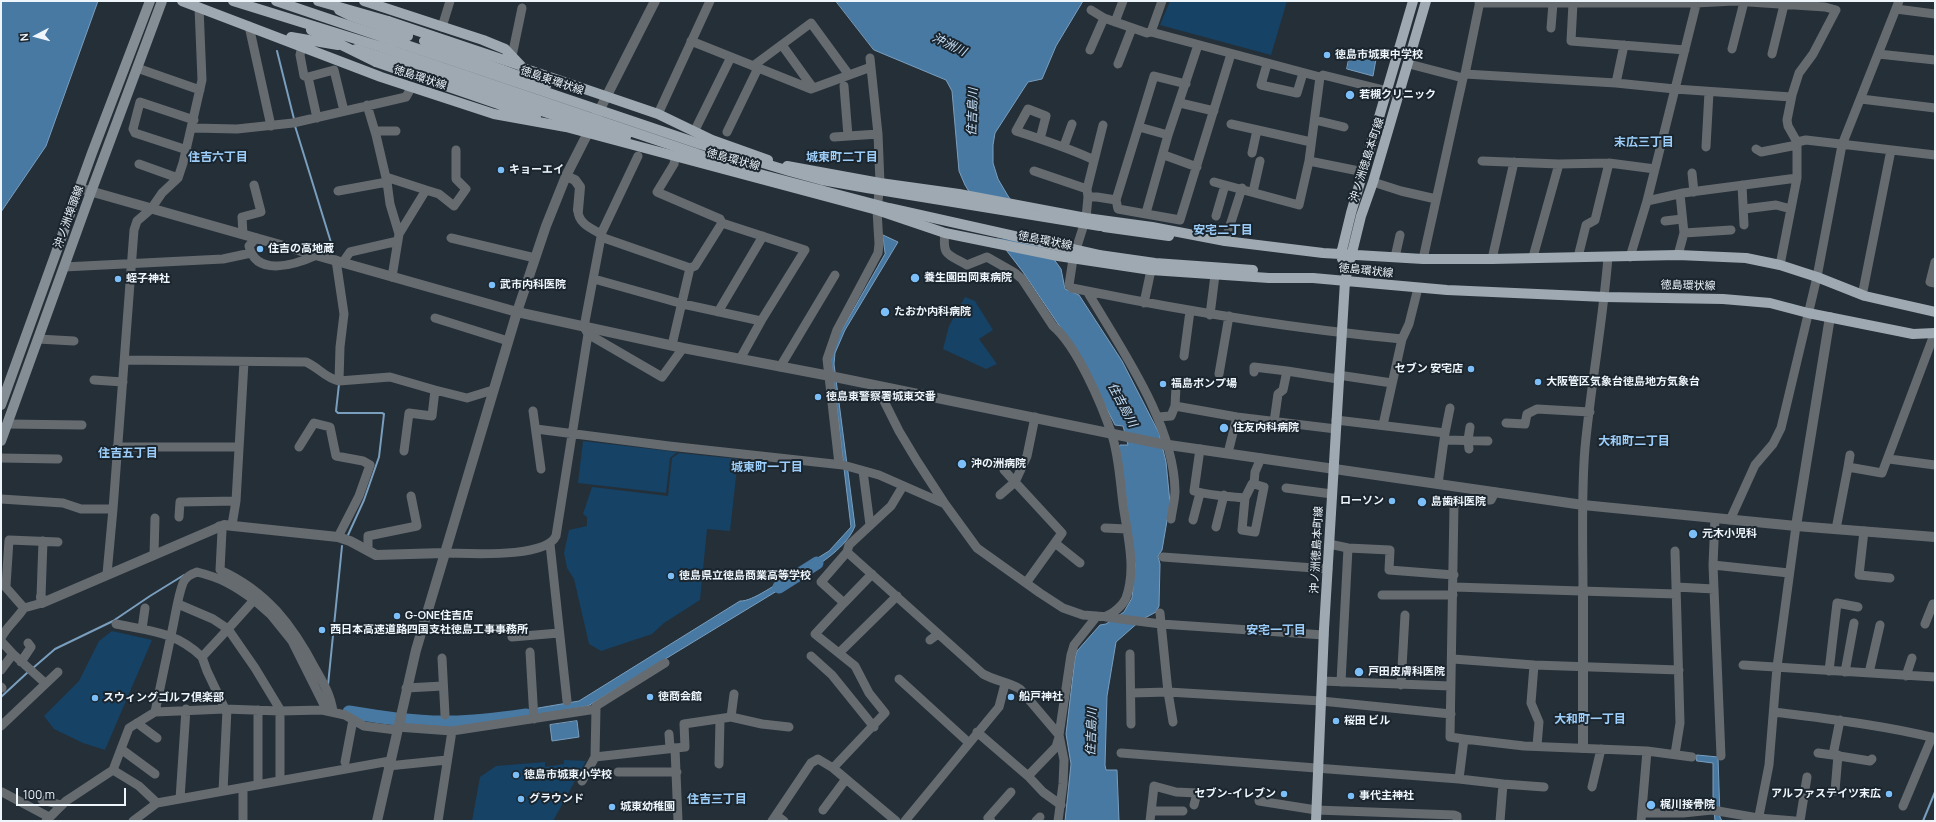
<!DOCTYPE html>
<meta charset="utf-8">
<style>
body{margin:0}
#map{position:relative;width:1936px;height:822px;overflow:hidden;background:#252f38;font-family:Manrope,sans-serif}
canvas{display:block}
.frame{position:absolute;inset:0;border:2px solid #eef5fb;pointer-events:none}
.north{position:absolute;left:16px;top:16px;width:40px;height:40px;-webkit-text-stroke:3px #1b252e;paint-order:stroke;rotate:264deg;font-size:11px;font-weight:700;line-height:16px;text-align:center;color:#eef5fb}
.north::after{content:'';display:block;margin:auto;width:14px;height:18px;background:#eef5fb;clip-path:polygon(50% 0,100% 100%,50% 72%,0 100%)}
.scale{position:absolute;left:16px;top:788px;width:110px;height:18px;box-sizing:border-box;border:2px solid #eef5fb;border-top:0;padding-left:5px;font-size:12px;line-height:14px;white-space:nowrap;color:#eef5fb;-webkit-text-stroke:3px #1b252e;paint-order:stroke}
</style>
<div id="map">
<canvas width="1936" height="822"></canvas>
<div class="frame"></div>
<div class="north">N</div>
<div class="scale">100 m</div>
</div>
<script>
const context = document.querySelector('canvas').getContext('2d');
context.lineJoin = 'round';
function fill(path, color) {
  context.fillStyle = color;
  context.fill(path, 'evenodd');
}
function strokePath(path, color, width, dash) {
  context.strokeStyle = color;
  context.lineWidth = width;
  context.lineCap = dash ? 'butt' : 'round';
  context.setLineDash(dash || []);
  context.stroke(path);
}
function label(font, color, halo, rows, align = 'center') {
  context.font = font + ' Manrope,"Noto Sans JP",sans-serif';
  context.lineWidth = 4;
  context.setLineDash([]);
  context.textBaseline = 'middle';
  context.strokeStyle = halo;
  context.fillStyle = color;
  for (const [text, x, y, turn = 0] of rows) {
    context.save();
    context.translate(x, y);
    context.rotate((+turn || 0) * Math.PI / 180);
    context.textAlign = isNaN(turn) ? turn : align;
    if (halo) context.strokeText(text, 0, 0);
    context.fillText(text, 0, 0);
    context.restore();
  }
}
fill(new Path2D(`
 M1170,1H1287L1271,55L1160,25Z
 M965,297L975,301L993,330L979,339L997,364L986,369L943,349L949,326Z
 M583,441L677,452L670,458L666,493L578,483Z
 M679,453L738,459L730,531L707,529L700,600L664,623L652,634L601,651L589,644L574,579L567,568L564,553L569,530L587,526V517L583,514L592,487L668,496L672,458Z
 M112,631L152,640L105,750L83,743L54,729L44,716L79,681L99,641Z
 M564,760L586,761L553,821H472L480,777L496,766L545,762V767L564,764Z`), '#154265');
const water = new Path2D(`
 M1,1H98L46,146L1,212Z
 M836,1H1083L1056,46L1042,79L1028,82L995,133L993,145V163L998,179L1008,196L1061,269L1065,289L1079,295L1122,361L1159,433L1166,462L1170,503L1162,550L1158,556L1160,564L1159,606L1156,612L1141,620L1116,642L1107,696L1105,765L1106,770H1117L1119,821H1065L1071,764L1066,734L1075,658L1077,651L1100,625L1106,624L1124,612L1132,598L1135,565L1119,447L1120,445H1128L1123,426L1115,425L1079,355L1023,272L1000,242L965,185L959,171L952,91L946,80L874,50Z
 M1350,54L1376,59L1373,76L1347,69Z
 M883,235L898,242L845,330L835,353L834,364L855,526C847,547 821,563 803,575L800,569L829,551L851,527L831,360L835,342L885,254Z
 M791,575L795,580L588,706L522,718L521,711L579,701L740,601C752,602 779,582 791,575Z
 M577,721L579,737L552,741L550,725Z
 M1697,755L1718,757L1720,817L1722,821H1715L1713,799V763L1697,761Z`);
fill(water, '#4879a3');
strokePath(water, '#7a9ebd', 1);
fill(new Path2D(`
 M977,209L1026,218L1045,244L995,238Z`), '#252f38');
strokePath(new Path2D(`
 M277,51L294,119
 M295,126L333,249
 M339,384L336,411L338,413H382L384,414L379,457L364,500L348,535
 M33,668L55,649L113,621L150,596L184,575
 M328,685L342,546
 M1,697L28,672
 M1923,821L1935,792`), '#7a9ebd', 2);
strokePath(new Path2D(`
 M779,587L817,563
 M349,712C380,717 412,722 444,722C471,723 499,719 526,715`), '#4879a3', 13);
strokePath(new Path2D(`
 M1162,1L1151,32L1320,77
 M1479,3H1696L1734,1L1825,7L1836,10L1813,54L1799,73L1792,95L1787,120L1788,126L1797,142
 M1573,3L1571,41L1685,50
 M1896,9L1935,14
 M1091,10L1104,18
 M1115,22L1123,1
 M249,26L271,126
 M442,27L450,1
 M1551,28L1553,3
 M691,41L811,89L871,67
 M782,45L813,88
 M302,46L300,55L304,76L308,77L334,70L344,111
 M1732,49L1744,2
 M1090,50L1104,18L1147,33L1151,32
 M1772,54L1784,5
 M1878,54L1935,60
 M512,56L522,8
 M1118,64L1132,28
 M1267,64L1261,85L1297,93L1303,73
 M1409,64L1463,78
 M753,66L811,23L849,75
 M137,68L200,90
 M1465,74L1616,83L1675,89L1791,97
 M308,77L317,118
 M1616,83L1624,45
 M1186,84L1154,76L1116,200L1118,209L1180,220L1231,54
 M844,86L848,136
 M1861,99L1935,108
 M1180,103L1214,111
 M367,105L376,135L387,182
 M658,114L710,1
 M1315,120L1344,127
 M1231,124L1311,142
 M1139,127L1168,135
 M193,128L237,129L293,123L406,97L411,88
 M375,131H396
 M694,132L731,57
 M727,132L758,68
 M834,137L878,134
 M1040,139L1046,116L1028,109L1016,131C1043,140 1069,148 1094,160
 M1064,146L1072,124
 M1706,147L1709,92
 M1756,149L1761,152L1797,145
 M187,150L135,133L133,129L140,102L194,120
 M1252,153L1257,130
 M1164,155L1197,167
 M675,157L674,164L657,192L720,219L722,223
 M1309,161L1320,77L1323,75L1400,94
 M1482,161L1559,164L1609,163
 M139,164L178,178
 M1034,171L1087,189
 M1692,173L1694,192
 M386,177L426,190
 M1214,182L1299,205L1309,161L1364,172
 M1373,182L1401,191L1436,199
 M1742,185L1744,225
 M338,191L387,182L390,204L399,234
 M1253,192L1260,161
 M1088,197L1087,189L1103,125
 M1116,200L1097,197H1088L1086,218L1073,259L1069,285L1072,288L1087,291C1121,349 1174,423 1175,491C1175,500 1172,510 1171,519
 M1647,201L1683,193L1797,178V142L1806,140L1935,155
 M1744,209L1776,205L1791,209
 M1146,213L1168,135L1198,45
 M1216,216L1225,185
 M1665,221L1682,219
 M945,233C942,256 948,254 967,265L987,257L1015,273L1022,279L1053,326C1077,346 1102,405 1112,435C1119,457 1120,481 1123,504C1127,534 1137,568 1126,598C1123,605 1113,614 1106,616C1104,617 1099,616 1097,616L1074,645L1071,655L1059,735L1064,760L1063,784L1058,821
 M1684,233L1731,230
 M243,234L242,217L261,212L254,185
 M601,234L638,156
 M601,237L690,268
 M256,238L249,246C256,278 297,264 317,255
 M451,238L535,258
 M1225,241L1242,188
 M1678,255L1684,233L1680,194
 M1395,257L1400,235
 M1533,257L1559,164
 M1578,257L1586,225L1595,220L1609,163L1655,169
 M1630,257L1647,201L1697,1
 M1423,259L1463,78L1465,74L1480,1
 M1492,259L1514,162
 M336,260L344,314L340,347L339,381
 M343,262L350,252L398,241
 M1935,262L1930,282L1935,283
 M1780,265L1797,178
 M64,267L223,259L251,253
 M392,277L399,234L426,190L439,194L454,206L466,189L456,179V150
 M594,279L683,304L761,321
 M1087,291C1191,312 1296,329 1402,339
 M1863,291L1891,150
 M1144,303L1151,270
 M718,312L763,236
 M1210,315L1215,275
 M435,318L508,341
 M588,334L662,377L683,348
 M38,339L74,341
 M672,345L690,268L695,266L722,223L805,250L761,321L740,359
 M1184,356L1190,311
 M125,360L306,362C318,367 325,378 339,381L390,377L435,390
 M780,367L835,275
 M1254,372V367L1287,371
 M1219,374L1229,316
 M1338,375L1392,383
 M94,380L123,382
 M878,386L880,393L899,431L917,461L945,504L977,548L1040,593L1063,608L1083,615L1097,616
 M1175,406L1176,387
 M533,411L541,469
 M1158,417L1171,416L1175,406L1237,417L1336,429
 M1336,420L1445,433L1438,484
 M1274,422L1278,394L1283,390L1287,371L1338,379
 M1506,423L1525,424L1527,414L1537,409L1590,412
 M7,424L82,425
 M1383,425L1402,339L1409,324L1418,288
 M536,429L669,446L843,465L879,475L945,504
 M1445,433L1450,408
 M1444,440L1488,441
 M117,447H239
 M299,447L314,423L330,427L336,456L363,461L370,465L359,496L338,537
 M1200,449L1194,491C1212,496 1227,496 1245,498L1252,484H1254
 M1469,449L1468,440L1470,427
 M404,451L409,413L432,416L435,390L467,398L493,390
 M1228,453L1237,417
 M1,458L58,459
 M1889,459L1935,465
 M839,464L827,359L837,330L878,253L879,244L877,210L880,183L878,134L870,58
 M1848,467L1850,455
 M863,471L870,525
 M1286,488L1332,494
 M1000,495L1015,482L1004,470
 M1245,498L1242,530L1255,532L1264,487L1254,484L1255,472L1261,458
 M1,499L63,503L81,509H113L134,230L137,221L151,209L162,193L178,178L183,163L202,80L199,7
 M179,517L180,502L236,501
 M1715,518L1713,565L1721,756
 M1193,520L1200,493
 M1730,520L1755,465L1773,444L1781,428L1817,277L1842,145L1899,1
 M232,525L236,501L244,362
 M219,526L222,531L220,570C267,591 293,626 316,670C324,684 331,696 333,712
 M1216,527L1224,495
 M1105,528L1127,529
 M1836,529L1848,467L1882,473L1932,340L1935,341
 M1864,531L1859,575L1890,578
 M1055,543L1080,563
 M550,544L567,701
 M1329,544L1348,548L1390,550L1389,570L1454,575
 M368,551V536L417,526L411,496
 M1675,551L1680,723L1675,754
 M847,552L983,674C995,681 1009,682 1020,689L1059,735
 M444,553C467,553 545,559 556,536L588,334L584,327L601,237V234C590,228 578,223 578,210
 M154,555L155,518
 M1163,557L1328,569
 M1713,565L1789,573
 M107,574L113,509
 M2,583L24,608L42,603
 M1026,583L1062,533L1015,482L1027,456L1035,417
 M6,586L9,540L58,542
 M1454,587L1676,594
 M1676,587L1714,589
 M1583,591C1583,544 1581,495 1585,448C1591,384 1603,321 1608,257
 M1382,595H1453
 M41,597L43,541
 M254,600L271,615L292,641L327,711
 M844,603L872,574
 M1160,613L1168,692L1173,722
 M1106,617L1161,624L1324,635
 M116,624C151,631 176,632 202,657L228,629L255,668L281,711
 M1925,624L1933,604H1935
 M142,629L145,608
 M512,637L559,633
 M1,638C7,626 17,619 24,608
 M930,640L938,634
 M1,641L13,654L1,670
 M530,652L534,719
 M839,653L897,596
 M13,654L45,683
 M1130,654L1131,724
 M811,656L832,675L874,727
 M202,657L207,671L225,709
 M442,658L445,715
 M1453,659L1534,665L1531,703L1539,722L1537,746
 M21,662L31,647L28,643
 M1534,665L1679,670
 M1743,665L1935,677
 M1829,671L1837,603L1858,607
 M1845,672L1854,623
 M1869,673L1880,625
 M1906,676L1912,658
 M899,679L968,742
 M1322,681L1450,686
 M1341,682L1348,548
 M1401,685L1405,615
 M1,687L2,688
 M406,688L443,686
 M1131,693L1168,692L1321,701L1451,714
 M596,709V706L665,663
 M258,710V785
 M155,712C161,683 167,655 173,626C176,612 178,596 183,583C185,578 191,574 197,572C221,578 234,585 254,600L228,629L213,619L178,604
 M1774,712C1828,719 1882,725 1935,738
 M731,717L734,694
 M137,723L157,738
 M1,726L58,672
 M397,727L452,731L438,821
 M452,731L596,709L595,757L582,781
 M977,732L1028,776L1043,792L1061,805
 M669,734L670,748
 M1464,739L1524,746L1647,751L1641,821
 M675,748L678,821
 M121,749L155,774
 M1647,751L1692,757
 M1121,753L1459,779L1503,784L1500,821
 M1818,753L1833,755L1840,720
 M1833,755L1870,761L1872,759
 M595,757L685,747L684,724L731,717L762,724L789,727
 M345,762L353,720
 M719,764L720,719
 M388,766L447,760
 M833,768L885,713L869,693L855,666L815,634L844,603L821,582L847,552L849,545L891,506L903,486
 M113,770L139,786L157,803L390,761
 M618,772H677
 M1028,776L1056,747L1059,737
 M1459,779L1464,739L1450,737L1454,505L1459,501L1491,500L1495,492
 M280,781V711
 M1503,784L1544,787
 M1592,787L1601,749
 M243,788V821
 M223,791L227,709
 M1835,791L1838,755
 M2,792L49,817
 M180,799L186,709
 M42,800L61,805
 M1259,801L1316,810L1454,815L1457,816V821
 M1903,806L1932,737
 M823,810L846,779
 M1152,811H1183
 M1642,813H1683L1712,810L1758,818L1795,821
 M776,815L784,821
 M46,821L66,801L113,770L129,728L155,712L225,709L280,711L322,710L345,715L364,726L396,730
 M133,821L157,803
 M772,821L811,763L818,759L833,768L896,821
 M905,821L999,707L1005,684
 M991,821L988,818L1011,792
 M1036,821L1040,817
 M1150,821L1154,786L1176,792L1197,793L1194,805
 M1758,821L1769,765L1777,667L1796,526
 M1800,821L1807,777`), '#666b70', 9);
strokePath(new Path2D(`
 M566,176L575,180L580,187L578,210
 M79,188L517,312L683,348L830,376L1162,444L1583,505L1796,526L1935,537
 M1796,526L1830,317
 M1583,591V748
 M41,597L42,603L224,525L338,537L350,541L376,555L444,553
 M377,821L416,650L517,312L546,226L566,176L655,1`), '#666b70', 10);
strokePath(new Path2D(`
 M1,405L92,153L150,1
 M1,441L91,192L162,1`), '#868e95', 10);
strokePath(new Path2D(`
 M182,1L381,77L494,114L566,127L877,210L945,233L1058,256L1151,270L1269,278H1313L1447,290L1605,297L1723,299L1770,303L1808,313L1913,334L1935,333
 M364,1L483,40L505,49L523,68L658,114L712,140L768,160
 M339,10L351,16L408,36
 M388,21L519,65
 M291,37L338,45
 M356,49L415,68
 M376,62L536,117
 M787,166L880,183L959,194L1086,218L1152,227L1225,241L1323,253L1423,259H1492L1678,255L1746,258L1780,265L1817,277L1865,296L1935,312
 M1104,227L1169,236
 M1099,255L1155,263L1253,270
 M1342,259L1341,254L1351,213L1413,1
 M1316,821L1324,629L1345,281L1361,216L1373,182L1426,1`), '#9ea9b2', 10);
strokePath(new Path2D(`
 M233,1L378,46L748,171L889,208L1099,255
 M276,1L700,144L789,171L822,180L867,188L1100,226
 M318,1L388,21
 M311,30L376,62
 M424,41L546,86
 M415,68L580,124L626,137`), '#9ea9b2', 10);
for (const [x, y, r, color] of [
 [1327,55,4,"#7bbef8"],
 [1350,95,5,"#7bbef8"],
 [501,170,4,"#7bbef8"],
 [260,249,4,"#7bbef8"],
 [915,278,5,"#7bbef8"],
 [118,279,4,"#7bbef8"],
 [492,285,4,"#7bbef8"],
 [885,312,5,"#7bbef8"],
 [1471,369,4,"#7bbef8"],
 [1538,382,4,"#7bbef8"],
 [1163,384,4,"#7bbef8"],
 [818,397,4,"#7bbef8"],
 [1224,428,5,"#7bbef8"],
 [962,464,5,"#7bbef8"],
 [1392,501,4,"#7bbef8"],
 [1422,502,5,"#7bbef8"],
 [1693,534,5,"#7bbef8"],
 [671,576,4,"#7bbef8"],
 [397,616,4,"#7bbef8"],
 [322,630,4,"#7bbef8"],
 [1359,672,5,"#7bbef8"],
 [650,697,4,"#7bbef8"],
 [1011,697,4,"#7bbef8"],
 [95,698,4,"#7bbef8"],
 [1336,721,4,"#7bbef8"],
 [516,775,4,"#7bbef8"],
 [1284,794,4,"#7bbef8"],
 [1889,794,4,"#7bbef8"],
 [1351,796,4,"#7bbef8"],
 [521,799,4,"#7bbef8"],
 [1651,805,5,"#7bbef8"],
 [612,807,4,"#7bbef8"]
]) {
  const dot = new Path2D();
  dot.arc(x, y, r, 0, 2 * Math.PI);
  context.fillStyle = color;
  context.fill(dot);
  strokePath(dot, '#1b252e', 1.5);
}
label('bold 11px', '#eef5fb', '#1b252e', [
 ["徳島市城東中学校",1335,55],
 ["若槻クリニック",1359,95],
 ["キョーエイ",509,170],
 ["住吉の高地蔵",268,249],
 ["養生園田岡東病院",924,278],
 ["蛭子神社",126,279],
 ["武市内科医院",500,285],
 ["たおか内科病院",894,312],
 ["セブン 安宅店",1463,369,"right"],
 ["大阪管区気象台徳島地方気象台",1546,382],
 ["福島ポンプ場",1171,384],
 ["徳島東警察署城東交番",826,397],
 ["住友内科病院",1233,428],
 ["沖の洲病院",971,464],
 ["ローソン",1384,501,"right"],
 ["島歯科医院",1431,502],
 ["元木小児科",1702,534],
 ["徳島県立徳島商業高等学校",679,576],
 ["G-ONE住吉店",405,616],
 ["西日本高速道路四国支社徳島工事事務所",330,630],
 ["戸田皮膚科医院",1368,672],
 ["徳商会館",658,697],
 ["船戸神社",1019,697],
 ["スウィングゴルフ倶楽部",103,698],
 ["桜田 ビル",1344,721],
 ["徳島市城東小学校",524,775],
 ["セブン-イレブン",1276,794,"right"],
 ["アルファステイツ末広",1881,794,"right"],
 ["事代主神社",1359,796],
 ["グラウンド",529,799],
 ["梶川接骨院",1660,805],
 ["城東幼稚園",620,807]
], 'left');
label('11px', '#eef5fb', '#1b252e', [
 ["徳島環状線",420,78,18],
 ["徳島東環状線",552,81,19],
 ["徳島環状線",733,160,15],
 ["沖ノ洲徳島本町線",1367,160,-72],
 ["沖ノ洲埠頭線",69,217,-70],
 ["徳島環状線",1045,241,11],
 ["徳島環状線",1366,271,6],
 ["徳島環状線",1688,286,1],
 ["沖ノ洲徳島本町線",1317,550,-87]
]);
label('italic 12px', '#c6e2fb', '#1b252e', [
 ["沖洲川",949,45,26],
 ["住吉島川",973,112,-88],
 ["住吉島川",1122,405,62],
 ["住吉島川",1092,732,-88]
]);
label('bold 12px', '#9ccdf8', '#1b252e', [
 ["末広三丁目",1644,143],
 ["住吉六丁目",218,158],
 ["城東町二丁目",842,158],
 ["安宅二丁目",1223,231],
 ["大和町二丁目",1634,442],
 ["住吉五丁目",128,454],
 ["城東町一丁目",767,468],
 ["安宅一丁目",1276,631],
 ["大和町一丁目",1590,720],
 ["住吉三丁目",717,800]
]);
</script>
